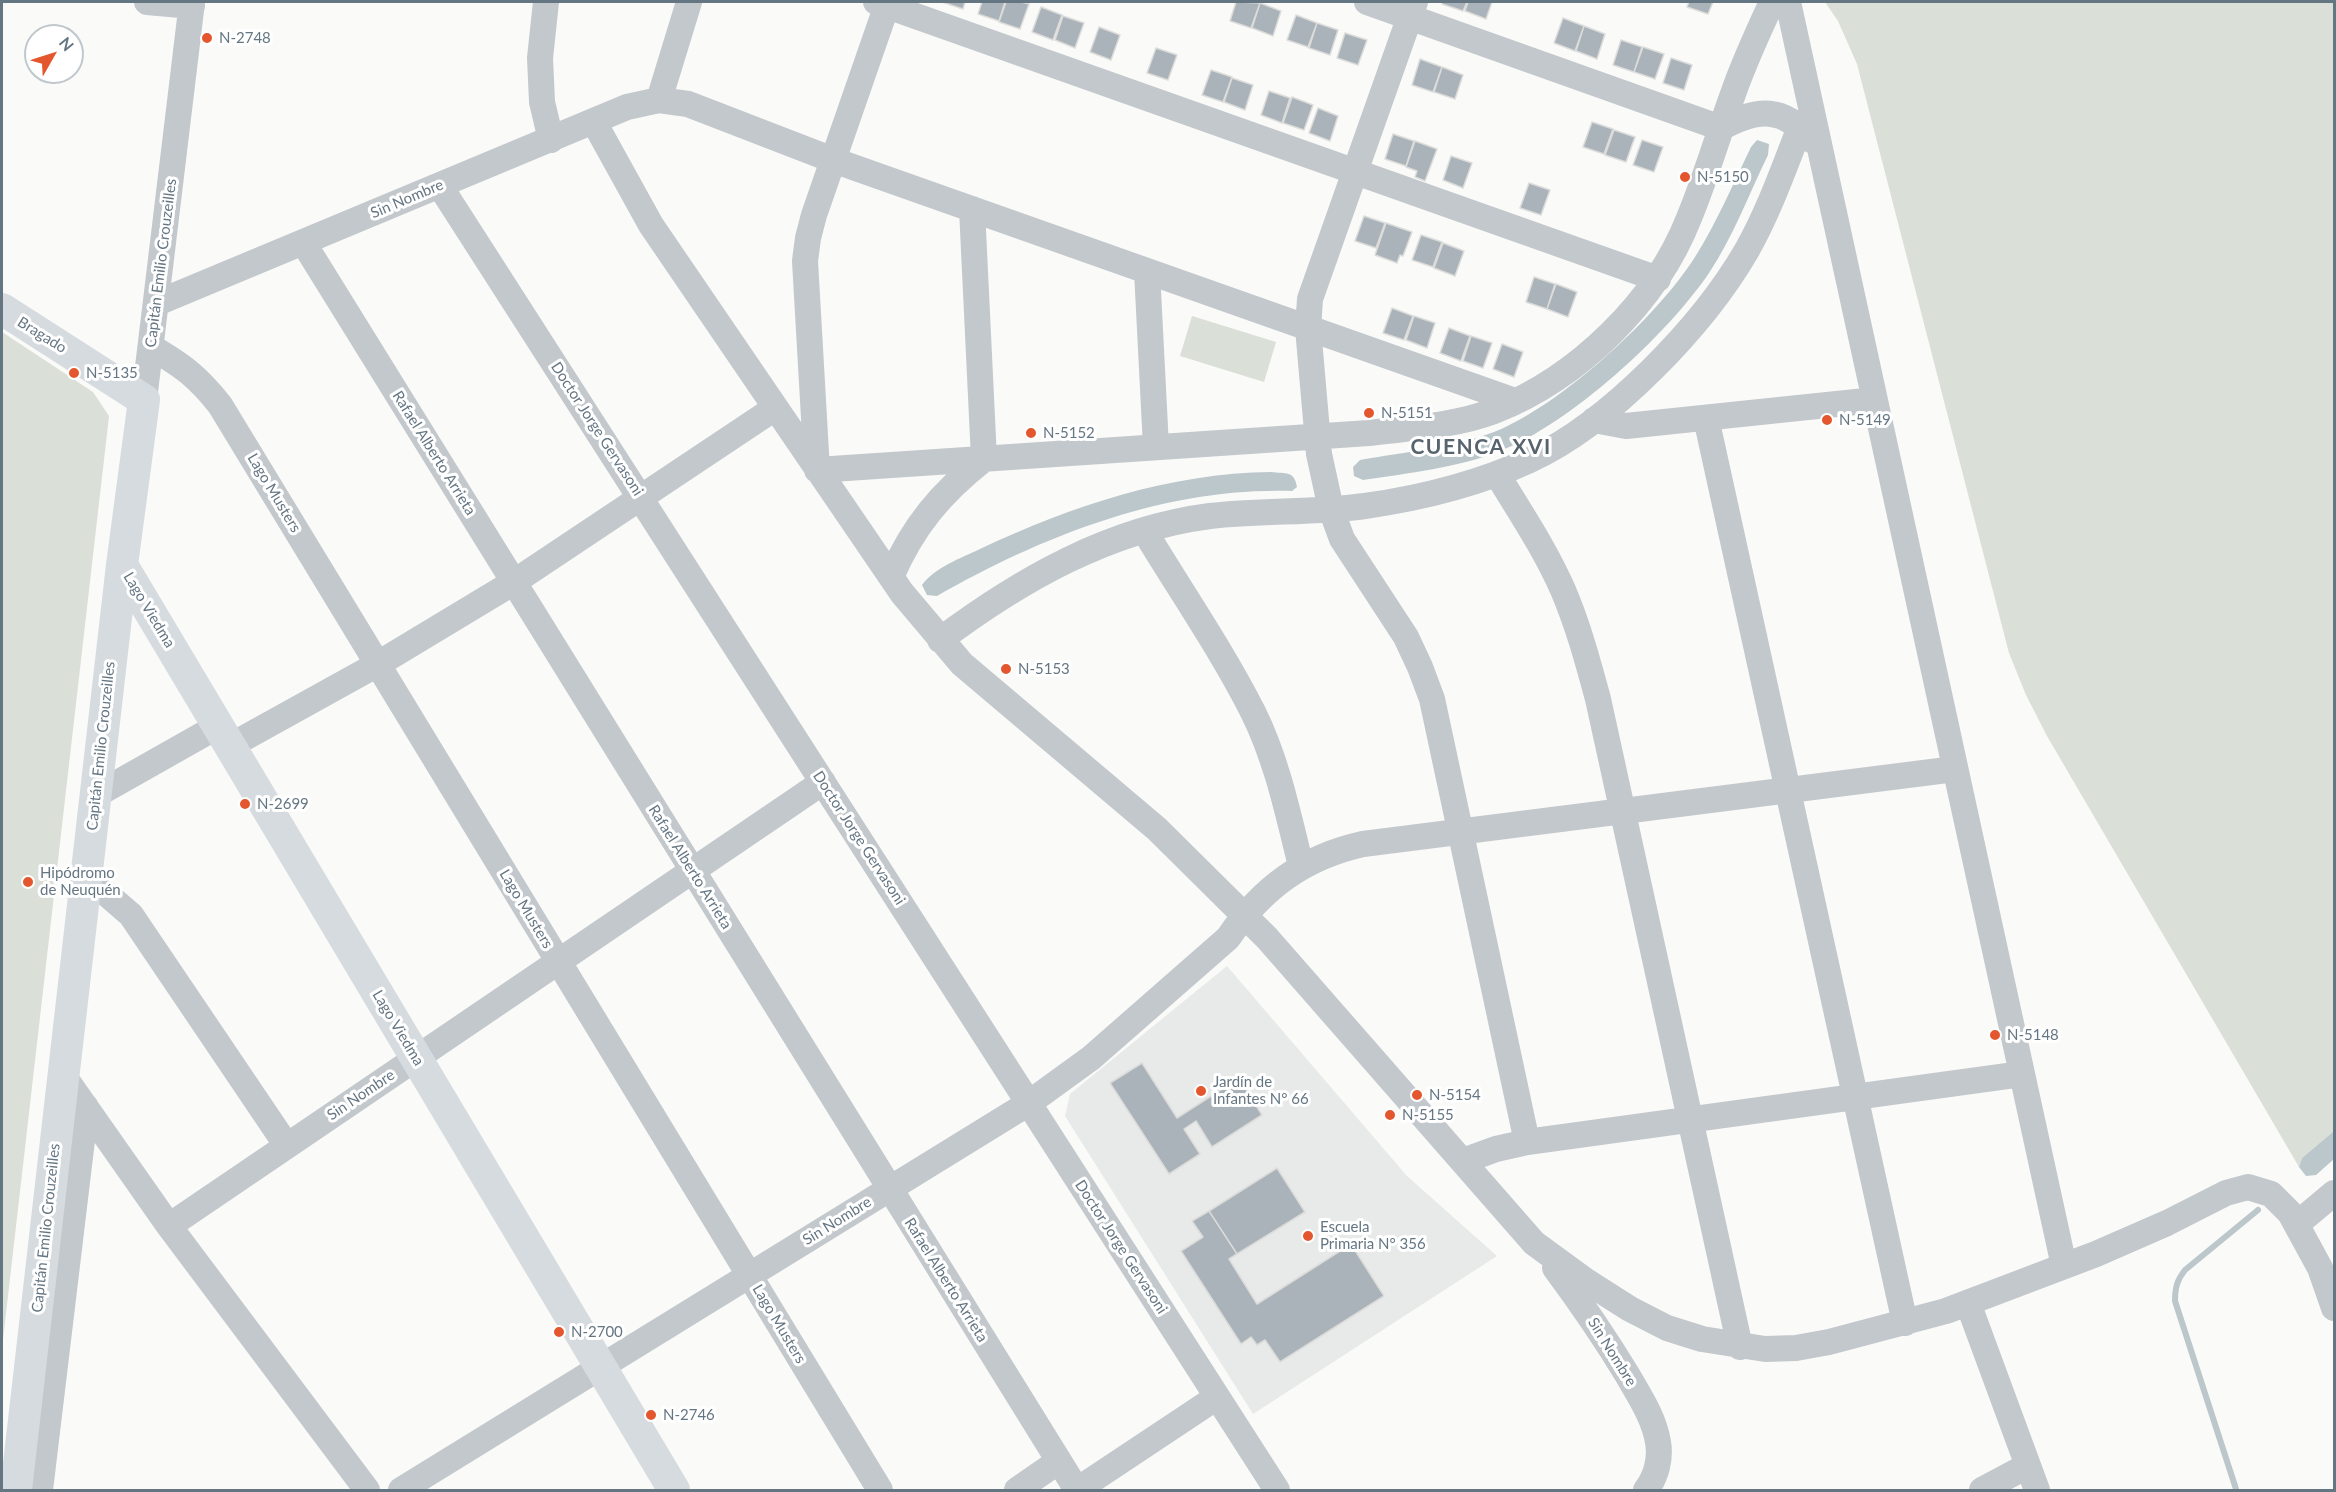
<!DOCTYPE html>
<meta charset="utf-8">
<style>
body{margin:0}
#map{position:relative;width:2336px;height:1492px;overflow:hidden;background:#fafaf8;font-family:Lato,sans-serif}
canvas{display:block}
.frame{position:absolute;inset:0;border:3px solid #657683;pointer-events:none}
.north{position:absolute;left:24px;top:24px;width:60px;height:60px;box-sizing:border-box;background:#fff;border:2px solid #c1c8cd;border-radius:50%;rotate:51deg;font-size:16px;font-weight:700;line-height:24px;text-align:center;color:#657683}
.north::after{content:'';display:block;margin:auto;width:21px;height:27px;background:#e4572e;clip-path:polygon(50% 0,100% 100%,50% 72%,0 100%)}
</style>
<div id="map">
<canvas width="2336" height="1492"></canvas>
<div class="frame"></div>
<div class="north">N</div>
</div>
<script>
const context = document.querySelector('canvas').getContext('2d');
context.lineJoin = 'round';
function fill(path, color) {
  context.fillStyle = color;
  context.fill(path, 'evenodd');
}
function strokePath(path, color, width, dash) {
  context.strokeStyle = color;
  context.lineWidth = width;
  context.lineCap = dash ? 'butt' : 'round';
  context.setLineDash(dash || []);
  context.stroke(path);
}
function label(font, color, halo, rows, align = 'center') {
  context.font = font + ' Lato,sans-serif';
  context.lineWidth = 6;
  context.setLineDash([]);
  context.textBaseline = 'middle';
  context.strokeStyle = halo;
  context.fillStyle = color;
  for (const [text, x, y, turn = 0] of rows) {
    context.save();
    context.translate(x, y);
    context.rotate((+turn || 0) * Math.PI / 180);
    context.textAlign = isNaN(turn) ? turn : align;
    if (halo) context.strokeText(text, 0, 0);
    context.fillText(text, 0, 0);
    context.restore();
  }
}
fill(new Path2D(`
 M1227,966L1407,1176L1497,1256L1253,1414L1065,1116L1070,1094Z`), '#e8e9e9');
fill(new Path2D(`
 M1825,2H2334V1131L2302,1158L2299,1167L2047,736L2026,695L2009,653L1857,64L1838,21Z
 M1192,316L1276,342L1264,382L1180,356Z
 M2,332L93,392L109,416L2,1348Z`), '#dadfd7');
fill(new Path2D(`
 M1757,140L1769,144L1768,155C1749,194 1733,237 1709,273C1667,335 1570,424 1500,451C1457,468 1409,473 1363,480L1354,476L1353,467L1360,460C1404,452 1452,448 1494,432C1560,406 1657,317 1695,257C1717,222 1733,184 1751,147Z
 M1271,472C1286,474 1294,470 1297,487L1292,491C1167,487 1044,535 937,596L927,595L922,585C934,568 961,558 980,549C1071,506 1170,473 1271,472Z
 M2334,1131V1159L2316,1175L2306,1176L2299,1167L2302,1158Z`), '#bbc7cb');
strokePath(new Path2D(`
 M2236,1489L2175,1301C2175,1288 2177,1280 2185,1270L2258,1210`), '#bbc7cb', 6);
const building = new Path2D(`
 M942,2H965L963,9Z
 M982,2H1005L999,21L978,14Z
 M1006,2H1021L1029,4L1020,29L999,22Z
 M1236,2L1260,3L1251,28L1230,21Z
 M1443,2H1467L1463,11L1442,4Z
 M1468,2H1492L1486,19L1465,11Z
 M1689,2H1713L1708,14L1687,7Z
 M1260,3L1281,11L1273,36L1252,28Z
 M1041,7L1062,15L1053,40L1032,32Z
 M1296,15L1317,23L1308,47L1287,40Z
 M1063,16L1084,23L1075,48L1055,40Z
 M1563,18L1584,26L1575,51L1554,43Z
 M1317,23L1338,30L1330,55L1309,48Z
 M1584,26L1605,34L1597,59L1576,51Z
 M1099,27L1120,35L1111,60L1090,52Z
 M1345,33L1367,40L1358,65L1337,58Z
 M1621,40L1642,47L1634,72L1613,65Z
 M1643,47L1664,54L1655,79L1634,72Z
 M1156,48L1177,55L1168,80L1147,73Z
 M1671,58L1692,65L1684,90L1663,83Z
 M1420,59L1442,67L1433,92L1412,85Z
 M1442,67L1463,75L1455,99L1434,92Z
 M1211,70L1232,77L1223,102L1202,95Z
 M1232,78L1253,85L1245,110L1224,102Z
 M1269,91L1290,98L1282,123L1261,115Z
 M1292,97L1313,105L1304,130L1283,123Z
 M1318,108L1338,116L1330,141L1309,133Z
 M1592,122L1613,129L1604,154L1583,147Z
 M1614,130L1635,137L1626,162L1605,155Z
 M1393,134L1414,141L1406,166L1385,159Z
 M1642,140L1663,147L1654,172L1633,165Z
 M1415,141L1437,149L1425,181L1415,177L1417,171L1406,167Z
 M1451,156L1472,163L1463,188L1443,180Z
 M1529,183L1550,190L1541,215L1520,208Z
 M1364,216L1385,223L1376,248L1355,241Z
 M1386,223L1412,232L1403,256L1400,255L1397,263L1375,255Z
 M1421,235L1442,242L1433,267L1412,260Z
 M1443,243L1464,251L1455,276L1434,268Z
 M1534,277L1555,284L1547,309L1526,302Z
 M1556,284L1577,292L1568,317L1547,309Z
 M1392,308L1413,316L1404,340L1383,333Z
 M1414,316L1435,323L1427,348L1406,340Z
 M1449,328L1470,336L1461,361L1440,353Z
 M1471,336L1492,343L1483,368L1463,361Z
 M1502,344L1523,352L1514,377L1493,369Z
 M1142,1063L1177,1118L1239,1078L1262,1115L1212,1147L1196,1121L1184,1129L1200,1154L1169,1174L1110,1083Z
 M1277,1168L1305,1212L1237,1254L1209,1211Z
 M1209,1211L1237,1254L1229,1259L1257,1304L1351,1244L1384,1296L1280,1362L1265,1340L1257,1345L1251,1337L1241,1344L1181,1251L1203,1237L1192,1221Z`);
fill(building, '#aab3b9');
strokePath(building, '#dcdcda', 1.5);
strokePath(new Path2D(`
 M147,2L192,6
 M546,2L540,58L542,102L551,140
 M876,2L1658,279
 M888,2L814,215L808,238L805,261L817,470L1369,433C1410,428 1454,426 1494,411C1578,378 1656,302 1689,218C1706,177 1718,135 1733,94C1744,62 1758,32 1772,2
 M1367,2L1721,128C1757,108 1784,106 1811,140
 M1415,2L1310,299L1308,328L1319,454L1331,509L1342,539L1406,637L1420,667L1432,699L1527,1142
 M1788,2L2064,1266
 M659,100L689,2
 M594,122L651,225L902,593L962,664L1157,829L1267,938L1534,1243L1586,1281L1630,1309L1667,1328L1702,1339L1765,1349L1796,1348L1829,1342L1946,1311L2096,1254L2167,1223L2226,1193L2248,1187L2271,1194L2290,1213L2320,1268L2334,1308
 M440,186L1277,1490
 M972,209L984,459
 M303,242L1077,1490
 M1147,271L1156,447
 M157,303L627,107L659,100L688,104L833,160L1515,401
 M151,347C183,366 197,376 220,405L880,1490
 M144,400L192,2
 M1706,418L1905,1323
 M1594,420L1626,426L1875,400
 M1497,474C1520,512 1545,549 1563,590C1578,625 1588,662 1598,699L1740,1347
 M1144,530C1180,590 1221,649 1253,712C1277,760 1288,814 1301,866
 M891,577C913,526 941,493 984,459
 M940,640C1020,580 1109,529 1210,516C1261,510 1314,513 1365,506C1421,498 1478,484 1530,460C1610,423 1703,326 1747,250C1769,211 1784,168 1800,127
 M230,746L378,664L514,582L775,408
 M96,795L218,726
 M87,877L131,915L287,1146
 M63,1075L169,1226L367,1490
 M1463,1161L1496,1149L1527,1142L2022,1074
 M2297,1224L2334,1193
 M169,1226L823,782
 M1555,1268C1581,1303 1605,1338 1628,1376C1640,1397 1654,1418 1658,1442C1661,1459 1656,1477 1646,1490
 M1968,1303L2037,1490
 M40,1490L86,1107
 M401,1490L1029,1103L1091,1058L1228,938C1262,888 1304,857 1363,844L1955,769
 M1017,1490L1059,1461
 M1077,1490L1217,1397
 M1982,1490L2027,1466`), '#c3c8cc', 26);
strokePath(new Path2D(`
 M2,309L144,400L122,565L16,1490
 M122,565L674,1490`), '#d6dbdf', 32);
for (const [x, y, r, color] of [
 [207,38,6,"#e4572e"],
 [1685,177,6,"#e4572e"],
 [74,373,6,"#e4572e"],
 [1369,413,6,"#e4572e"],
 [1827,420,6,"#e4572e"],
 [1031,433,6,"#e4572e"],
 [1006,669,6,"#e4572e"],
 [245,804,6,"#e4572e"],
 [28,882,6,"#e4572e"],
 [1995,1035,6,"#e4572e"],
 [1201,1091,6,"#e4572e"],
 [1417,1095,6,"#e4572e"],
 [1390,1115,6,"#e4572e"],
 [1308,1236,6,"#e4572e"],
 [559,1332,6,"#e4572e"],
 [651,1415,6,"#e4572e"]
]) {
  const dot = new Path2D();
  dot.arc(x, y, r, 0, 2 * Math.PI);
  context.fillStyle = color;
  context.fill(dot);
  strokePath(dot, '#fff', 2);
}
label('15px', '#657683', '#fff', [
 ["N-2748",219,38],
 ["N-5150",1697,177],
 ["N-5135",86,373],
 ["N-5151",1381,413],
 ["N-5149",1839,420],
 ["N-5152",1043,433],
 ["N-5153",1018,669],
 ["N-2699",257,804],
 ["Hipódromo",40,873],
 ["de Neuquén",40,890],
 ["N-5148",2007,1035],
 ["Jardín de",1213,1082],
 ["Infantes N° 66",1213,1099],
 ["N-5154",1429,1095],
 ["N-5155",1402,1115],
 ["Escuela",1320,1227],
 ["Primaria N° 356",1320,1244],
 ["N-2700",571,1332],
 ["N-2746",663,1415]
], 'left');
label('15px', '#657683', '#fff', [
 ["Sin Nombre",407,199,-23],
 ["Capitán Emilio Crouzeilles",161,263,-83],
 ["Bragado",42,335,32],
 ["Doctor Jorge Gervasoni",597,429,57],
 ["Rafael Alberto Arrieta",434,453,58],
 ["Lago Musters",274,493,59],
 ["Lago Viedma",149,610,59],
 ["Capitán Emilio Crouzeilles",101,746,-84],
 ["Doctor Jorge Gervasoni",859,838,57],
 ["Rafael Alberto Arrieta",690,867,58],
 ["Lago Musters",526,909,59],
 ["Lago Viedma",398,1028,59],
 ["Sin Nombre",361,1095,-34],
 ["Sin Nombre",837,1221,-32],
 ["Capitán Emilio Crouzeilles",46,1228,-84],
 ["Doctor Jorge Gervasoni",1121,1247,57],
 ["Rafael Alberto Arrieta",946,1280,58],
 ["Lago Musters",779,1324,59],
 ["Sin Nombre",1612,1352,58]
]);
context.letterSpacing = '1.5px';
label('bold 21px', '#57646e', '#fff', [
 ["CUENCA XVI",1481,447]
]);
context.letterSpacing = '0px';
</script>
